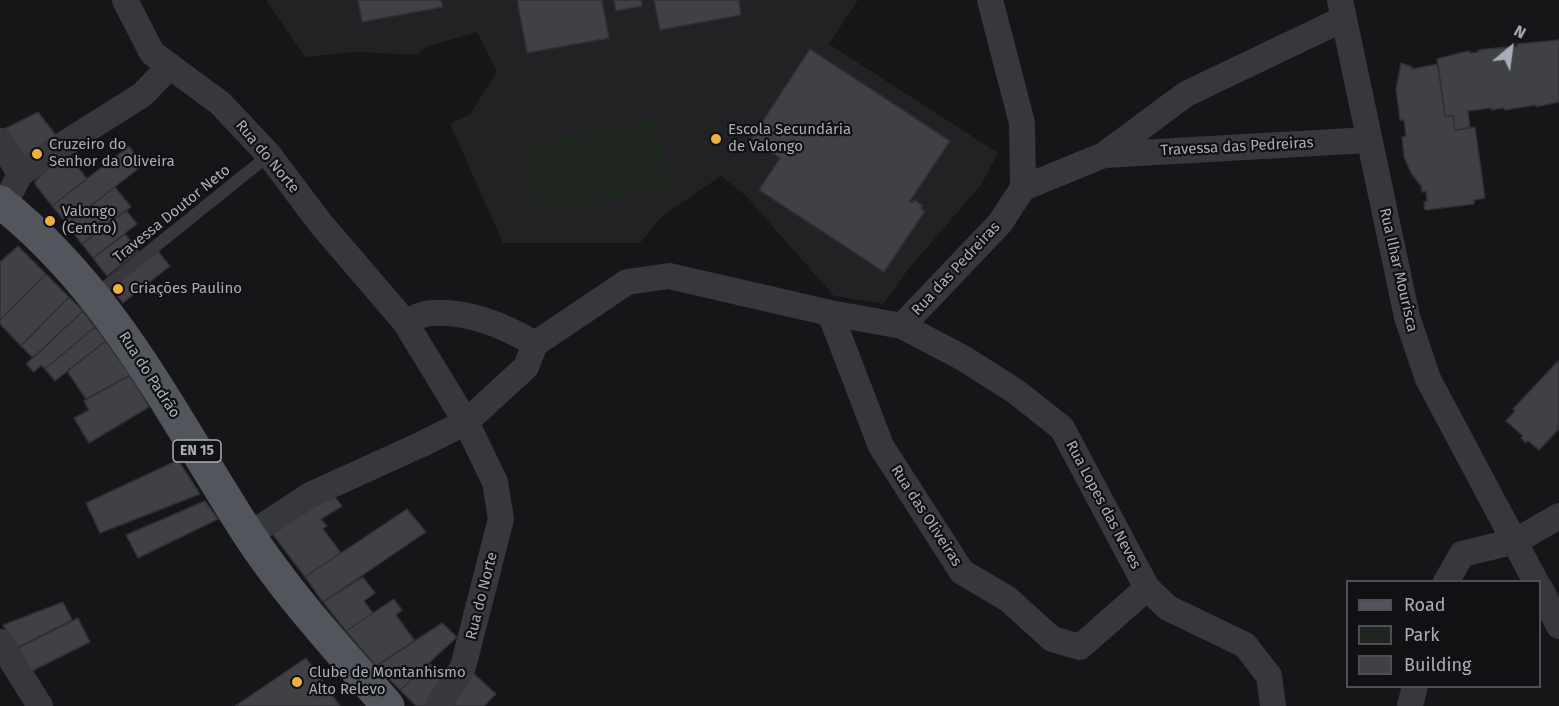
<!DOCTYPE html>
<meta charset="utf-8">
<style>
body{margin:0}
#map{position:relative;width:1559px;height:706px;overflow:hidden;background:#161618;font-family:"Fira Sans",sans-serif}
canvas{display:block}
.legend{position:absolute;left:1346px;top:580px;width:195px;height:108px;box-sizing:border-box;background:#111113;border:2px solid #4d4f55;margin:0;padding:8px 10px;list-style:none;font-size:18px;color:#a8adb8}
.legend li{display:flex;align-items:center;gap:12px;height:30px}
.legend b{width:30px;border:2px solid #4d4f55}
.north{position:absolute;left:1481px;top:18px;width:60px;height:60px;-webkit-text-stroke:4px #111113;paint-order:stroke;rotate:29deg;font-size:16px;font-weight:700;line-height:24px;text-align:center;color:#a8adb8}
.north::after{content:'';display:block;margin:auto;width:21px;height:27px;background:#a8adb8;clip-path:polygon(50% 0,100% 100%,50% 72%,0 100%)}
</style>
<div id="map">
<canvas width="1559" height="706"></canvas>
<ul class="legend">
<li><b style="height:8px;background:#53555c"></b>Road</li>
<li><b style="height:16px;background:#1e261f"></b>Park</li>
<li><b style="height:16px;background:#404145"></b>Building</li>
</ul>
<div class="north">N</div>
</div>
<script>
const context = document.querySelector('canvas').getContext('2d');
context.lineJoin = 'round';
function fill(path, color) {
  context.fillStyle = color;
  context.fill(path, 'evenodd');
}
function strokePath(path, color, width, dash) {
  context.strokeStyle = color;
  context.lineWidth = width;
  context.lineCap = dash ? 'butt' : 'round';
  context.setLineDash(dash || []);
  context.stroke(path);
}
function label(font, color, halo, rows, align = 'center') {
  context.font = font + ' "Fira Sans",sans-serif';
  context.lineWidth = 4.5;
  context.setLineDash([]);
  context.textBaseline = 'middle';
  context.strokeStyle = halo;
  context.fillStyle = color;
  for (const [text, x, y, turn = 0] of rows) {
    context.save();
    context.translate(x, y);
    context.rotate((+turn || 0) * Math.PI / 180);
    context.textAlign = isNaN(turn) ? turn : align;
    if (halo) context.strokeText(text, 0, 0);
    context.fillText(text, 0, 0);
    context.restore();
  }
}
fill(new Path2D(`
 M266,0H858L829,44L998,153L981,185L910,267L883,304L834,296L745,195L721,176L662,216L640,243H503L450,124L470,114L497,72L477,32L426,47L418,55L356,52L305,57Z`), '#222225');
fill(new Path2D(`
 M657,119L671,189L536,215L522,144Z`), '#1e261f');
const building = new Path2D(`
 M358,0H441L443,7L362,22Z
 M517,0H602L609,38L527,53Z
 M614,0H641L642,6L616,11Z
 M654,0H739L741,15L660,30Z
 M1559,40V102L1536,107V105L1505,110L1504,108L1491,110V108L1468,111L1470,127L1463,129L1455,130L1453,115L1445,117L1437,59L1459,53L1470,51V53L1478,52V50L1517,46V44Z
 M810,49L950,141L910,201L912,203L914,200L923,206L921,209L925,211L884,272L759,190L780,158L751,139Z
 M1401,63L1412,67V69L1438,64L1445,117L1453,115L1455,130L1475,127L1485,198L1474,200V204L1425,210L1424,202L1427,201L1426,191L1422,192L1421,186L1411,173L1404,157L1402,137L1406,136L1404,120H1400L1396,89Z
 M38,112L58,138L25,162L0,131Z
 M129,146L143,165L67,224L52,206Z
 M67,153L87,179L52,206L35,184V181Z
 M115,187L131,207L82,244L67,224Z
 M126,210L137,224L93,258L82,244Z
 M125,234L139,251L107,276L93,258Z
 M18,246L46,274L0,320V262Z
 M157,250L170,266L123,303L110,287Z
 M46,274L69,297L21,346L0,324V320Z
 M69,297L83,311L33,358L21,346Z
 M83,311L95,327L45,369L41,365L34,372L26,364Z
 M95,327L106,341L55,381L45,369Z
 M106,341L130,375L86,399L67,371Z
 M1559,360V429L1539,450L1528,441L1526,443L1521,438L1523,436L1506,421L1515,411L1513,409Z
 M130,375L149,407L89,443L74,418L89,410L84,401Z
 M178,460L200,494L100,533L86,503Z
 M330,491L342,506L321,519L327,526L323,529L341,553L305,577L268,528Z
 M205,501L218,519L138,558L126,535Z
 M407,509L426,532L323,602L305,577Z
 M363,577L375,593L364,601L373,613L346,631L323,602Z
 M394,599L402,610L396,615L415,641L376,666L346,631Z
 M63,602L72,620L15,649L3,625Z
 M78,618L90,642L30,672L18,648Z
 M442,623L457,637L400,690L376,666Z
 M306,658L340,706H235Z
 M429,663L448,680L429,706H416L400,690Z
 M471,671L496,694L484,706H448Z`);
fill(building, '#404145');
strokePath(building, '#303034', 1.5);
strokePath(new Path2D(`
 M95,295L269,155`), '#37383d', 12);
strokePath(new Path2D(`
 M125,0L152,53L220,103L269,155L321,224L405,322L466,422L495,482L501,519L463,667L438,706
 M990,0L1022,123L1023,188
 M1340,0L1407,317L1428,379L1536,582
 M0,141L20,174
 M1104,155L1369,140
 M4,205L20,174L64,144L142,95L170,66
 M830,313L881,446L962,572L1008,599L1052,639L1080,647L1147,588
 M405,322C413,319 423,313 432,313C468,311 505,326 535,344
 M902,326L963,358L1015,391L1062,428L1147,588L1168,608L1245,645L1269,676L1273,706
 M249,535L310,495L422,444L466,422L526,367L535,344L627,282L669,276L830,313L902,326L1000,223L1023,188L1104,155L1186,94L1343,19
 M1446,582L1462,554L1516,541L1559,516
 M1540,588L1559,626
 M0,642L40,706
 M1410,706L1415,686`), '#37383d', 26);
strokePath(new Path2D(`
 M0,202C112,290 172,416 247,532C288,595 339,650 388,706`), '#53555c', 33);
for (const [x, y, r, color] of [
 [716,139,6,"#f2b134"],
 [37,154,6,"#f2b134"],
 [50,221,6,"#f2b134"],
 [118,289,6,"#f2b134"],
 [297,682,6,"#f2b134"]
]) {
  const dot = new Path2D();
  dot.arc(x, y, r, 0, 2 * Math.PI);
  context.fillStyle = color;
  context.fill(dot);
  strokePath(dot, '#111113', 2);
}
for (const [x, y, w] of [
 [197,451,48]
]) {
  const box = new Path2D();
  box.roundRect(x - w / 2, y - 11, w, 22, 4.5);
  context.fillStyle = '#111113';
  context.fill(box);
  strokePath(box, '#a8adb8', 1.5);
}
label('bold 14px', '#a8adb8', null, [
 ["EN 15",197,451]
]);
label('15px', '#a8adb8', '#111113', [
 ["Escola Secundária",728,130],
 ["de Valongo",728,147],
 ["Cruzeiro do",49,145],
 ["Senhor da Oliveira",49,162],
 ["Valongo",62,212],
 ["(Centro)",62,229],
 ["Criações Paulino",130,289],
 ["Clube de Montanhismo",309,673],
 ["Alto Relevo",309,690]
], 'left');
label('15px', '#a8adb8', '#111113', [
 ["Travessa das Pedreiras",1237,147,-3],
 ["Rua do Norte",267,157,50],
 ["Travessa Doutor Neto",172,214,-39],
 ["Rua das Pedreiras",956,269,-47],
 ["Rua Ilhar Mourisca",1398,270,77],
 ["Rua do Padrão",149,375,57],
 ["Rua Lopes das Neves",1103,505,62],
 ["Rua das Oliveiras",926,516,57],
 ["Rua do Norte",482,596,-76]
]);
</script>
